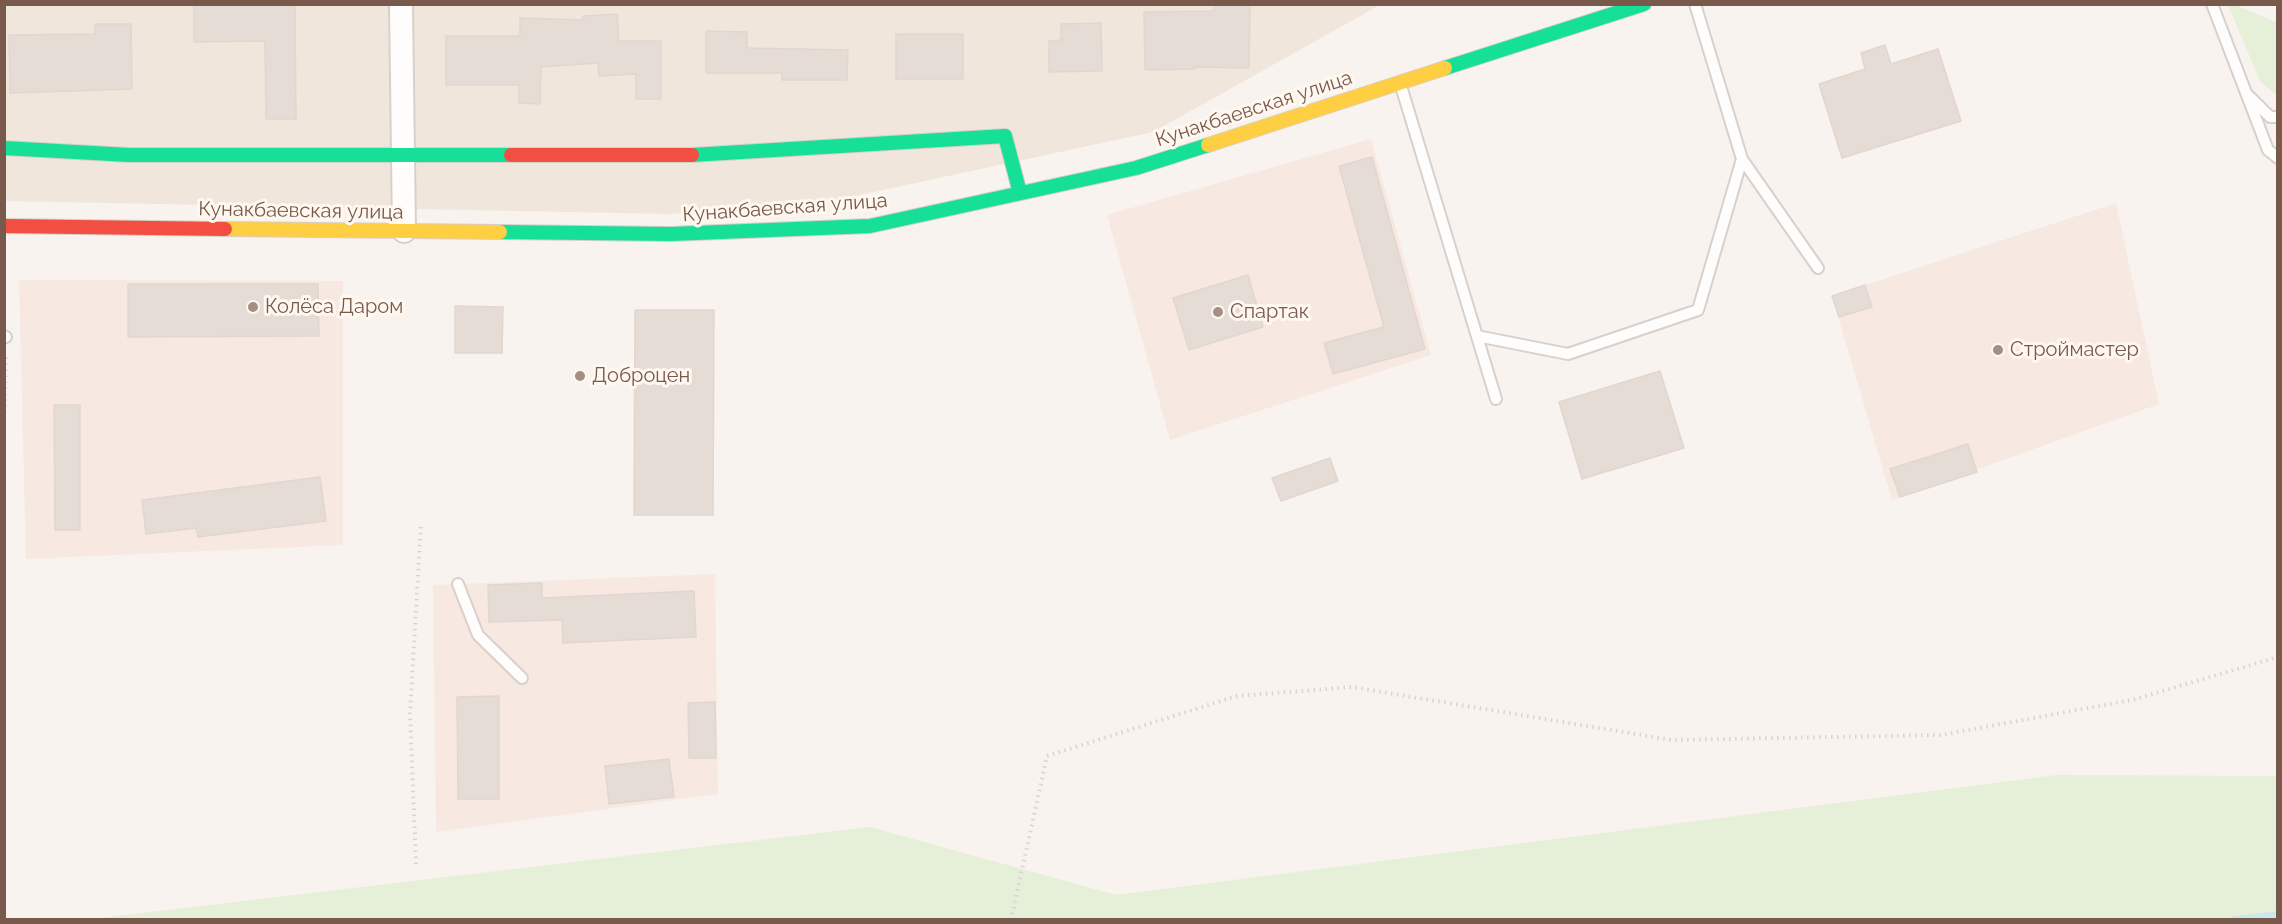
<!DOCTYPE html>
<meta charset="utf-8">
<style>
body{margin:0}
#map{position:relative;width:2282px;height:924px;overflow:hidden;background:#f8f3ee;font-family:Raleway,sans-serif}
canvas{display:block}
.frame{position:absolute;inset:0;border:6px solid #79594b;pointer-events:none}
</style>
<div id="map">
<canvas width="2282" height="924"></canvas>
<div class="frame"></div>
</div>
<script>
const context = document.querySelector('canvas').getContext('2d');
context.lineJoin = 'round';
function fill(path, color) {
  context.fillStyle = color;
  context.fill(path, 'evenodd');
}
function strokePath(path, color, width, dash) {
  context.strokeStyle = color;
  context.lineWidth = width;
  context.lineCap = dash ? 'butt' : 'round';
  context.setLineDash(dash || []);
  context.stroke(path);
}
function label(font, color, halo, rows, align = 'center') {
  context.font = font + ' Raleway,sans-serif';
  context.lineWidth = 6;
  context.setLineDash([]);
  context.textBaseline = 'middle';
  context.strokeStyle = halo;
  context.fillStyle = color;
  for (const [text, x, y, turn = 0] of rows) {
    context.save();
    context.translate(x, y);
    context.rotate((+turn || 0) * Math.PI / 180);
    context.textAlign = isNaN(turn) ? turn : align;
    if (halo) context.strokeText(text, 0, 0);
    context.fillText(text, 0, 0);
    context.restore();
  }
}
fill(new Path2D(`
 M5,5H1380L1153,132L841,199L670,214L5,201Z`), '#f1e6db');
fill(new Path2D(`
 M1371,139L1431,355L1170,440L1107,215Z
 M2116,203L2159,404L1892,500L1832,296Z
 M19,280L343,281V545L26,559Z
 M715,574L718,794L436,832L433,585Z`), '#f8e8e2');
fill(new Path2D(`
 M2228,5H2236L2277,23V96L2260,81Z
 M2057,775L2277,776V919H91L870,827L1116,895Z`), '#e6efd8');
strokePath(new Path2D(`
 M2234,920L2278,915`), '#cee8ea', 8);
const building = new Path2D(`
 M194,4H295L296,119H266L265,41L194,42Z
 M1214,4H1250L1249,68L1195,67V69L1145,70L1144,12L1214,11Z
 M617,14L619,41H661V99H636V74L599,76L598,63L541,67L540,104L519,103V85H446V36H520V18L583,20V16Z
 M1101,23L1102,71L1049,72V41L1061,40V24Z
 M95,24H131L132,89L10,93L9,35L95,34Z
 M706,31L747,32V48L848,50L847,80H782V73H706Z
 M896,34H963V79H896Z
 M1885,45L1891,64L1938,49L1961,121L1842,158L1819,84L1865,69L1861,53Z
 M1372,157L1425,349L1333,374L1324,343L1384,327L1339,166Z
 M1248,275L1263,327L1189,350L1173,298Z
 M128,284H318L319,336L128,337Z
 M1865,285L1872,307L1839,317L1832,296Z
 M455,306L503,307L502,353H455Z
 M635,310H714L713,515H634Z
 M1660,371L1684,448L1582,479L1559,402Z
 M54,405H80V530H55Z
 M1968,444L1977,472L1900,497L1890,469Z
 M1330,458L1338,481L1281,501L1272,478Z
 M320,477L326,521L198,537L196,528L146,534L142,500Z
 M542,583V598L694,591L696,637L563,643L562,620L489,622L488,585Z
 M499,696V799H458L457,697Z
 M715,702L716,758H689L688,703Z
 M669,759L674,797L609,804L605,766Z`);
fill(building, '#e5dcd5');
strokePath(building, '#e2d6cf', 1.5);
const lane = new Path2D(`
 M1695,4L1742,159L1818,268
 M2212,4L2268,150L2278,158
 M1401,86L1496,399
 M2249,96L2270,117H2278
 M4,336L6,337
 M1477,336L1568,354L1698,310L1742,159
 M458,584L478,635L522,678`);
const street = new Path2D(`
 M401,4L404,231`);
const fast = new Path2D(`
 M1445,68L1644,4
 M4,148L129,155H511
 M692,155L1005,136L1020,193
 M500,232L671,234L870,226L1136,168L1208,145`);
const slow = new Path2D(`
 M1208,145L1445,68
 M225,229L500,232`);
const jam = new Path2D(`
 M511,155H692
 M4,226L225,229`);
strokePath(lane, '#d8d0cb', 14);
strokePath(street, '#d8d0cb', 26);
strokePath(fast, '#d8cfc9', 16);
strokePath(slow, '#d8cfc9', 16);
strokePath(jam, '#d8cfc9', 16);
strokePath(new Path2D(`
 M4,431L6,356
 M416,864L410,713L421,524
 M1011,920L1047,756L1237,696L1352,687L1671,740L1941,735L2132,700L2278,657`), '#dbd3cf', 4, [1.5, 4.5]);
strokePath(lane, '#fefdfc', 10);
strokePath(street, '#fefdfc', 22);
strokePath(fast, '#16e098', 14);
strokePath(slow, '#ffcf43', 14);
strokePath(jam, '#f24e42', 14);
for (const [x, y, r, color] of [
 [253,307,6,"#a58f84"],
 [1218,312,6,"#a58f84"],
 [1998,350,6,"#a58f84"],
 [580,376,6,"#a58f84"]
]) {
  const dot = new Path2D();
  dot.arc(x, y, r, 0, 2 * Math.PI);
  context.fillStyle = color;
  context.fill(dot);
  strokePath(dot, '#fff8f0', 2);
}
label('20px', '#79594b', '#fff8f0', [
 ["Кунакбаевская улица",1254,109,-18],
 ["Кунакбаевская улица",785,208,-4],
 ["Кунакбаевская улица",301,211,1]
]);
label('20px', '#79594b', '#fff8f0', [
 ["Колёса Даром",265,307],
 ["Спартак",1230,312],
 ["Строймастер",2010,350],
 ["Доброцен",592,376]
], 'left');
</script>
